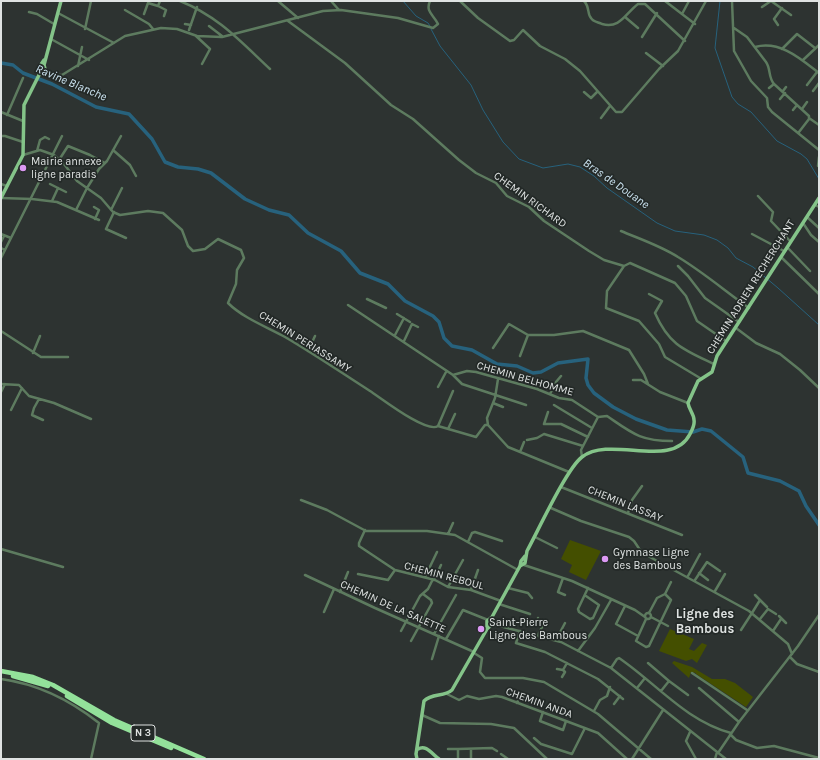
<!DOCTYPE html>
<style>
body{margin:0}
#map{position:relative;width:820px;height:760px;overflow:hidden;background:#2d3331;font-family:Karla,sans-serif}
canvas{display:block}
.frame{position:absolute;inset:0;border:2px solid #dfe3e2;pointer-events:none}
</style>
<div id="map">
<canvas width="820" height="760"></canvas>
<div class="frame"></div>
</div>
<script>
const context = document.querySelector('canvas').getContext('2d');
context.lineJoin = 'round';
function fill(path, color) {
  context.fillStyle = color;
  context.fill(path, 'evenodd');
}
function strokePath(path, color, width, dash) {
  context.strokeStyle = color;
  context.lineWidth = width;
  context.lineCap = dash ? 'butt' : 'round';
  context.setLineDash(dash || []);
  context.stroke(path);
}
function label(font, color, halo, rows, align = 'center') {
  context.font = font + ' Karla,sans-serif';
  context.lineWidth = 3.5;
  context.setLineDash([]);
  context.textBaseline = 'middle';
  context.strokeStyle = halo;
  context.fillStyle = color;
  for (const [text, x, y, turn = 0] of rows) {
    context.save();
    context.translate(x, y);
    context.rotate((+turn || 0) * Math.PI / 180);
    context.textAlign = isNaN(turn) ? turn : align;
    if (halo) context.strokeText(text, 0, 0);
    context.fillText(text, 0, 0);
    context.restore();
  }
}
fill(new Path2D(`
 M570,540L601,551L586,580L569,572L572,565L561,559Z
 M670,629L694,639L689,649L694,651L702,643L707,645L697,663L692,659L686,661L659,651Z
 M674,661L692,667L712,679H725L735,683L753,697L746,707L696,674V673L691,672L689,678L672,663Z`), '#444f00');
strokePath(new Path2D(`
 M403,1L416,16L428,23L430,26
 M720,1L715,48L732,97L738,104L751,112L777,141L801,154L807,159L819,179
 M431,29L440,46L471,85L483,110L503,142L519,159L543,168L568,164L580,167L594,176L607,188L657,223L675,231L704,235L717,240L728,248L736,258L753,267L778,288L819,325`), '#27627d', 1);
strokePath(new Path2D(`
 M1,63L13,65L23,73L52,84L96,107L129,114L152,139L165,162L178,167L198,169L211,173L245,199L269,210L289,215L308,233L341,251L360,273L388,284L405,301L433,316L439,322L444,338L452,346L472,350L497,364L517,366L533,373L541,372L558,363L588,359L586,378L588,385L594,393L613,407L636,419L667,430L693,432L702,429L711,431L743,457L748,473L780,481L799,491L806,506L819,525`), '#27627d', 3.5);
strokePath(new Path2D(`
 M160,1L158,6L166,10L164,16
 M180,1C218,16 241,42 270,69
 M278,1L298,18
 M331,1L339,10
 M460,1L478,18L510,41L514,40L523,30L540,46L565,59L580,71L616,112H622L659,69L678,51L706,1
 M584,1C590,7 587,14 591,18C593,22 598,22 602,24C620,29 625,14 638,4H645L685,41
 M665,1L695,24
 M732,1L734,51L751,81L767,98L768,107L772,112L819,150
 M771,1L791,15
 M762,7L771,1
 M125,10L149,24L153,29
 M29,12L37,14L54,24
 M58,13L114,43
 M144,14L148,3L158,6
 M682,14L689,1
 M625,17L638,28
 M288,21L345,63L391,105L413,119L459,160L476,173L496,183L507,196L529,207L544,221L589,251L604,260L624,266L630,263L675,283L686,296L697,321L726,341
 M185,24L191,25
 M778,25L774,19L782,8
 M209,26L222,36
 M734,28L747,37L766,62C771,69 768,77 774,84L809,116V119L799,132
 M85,29L91,1
 M189,30L197,7
 M196,36L210,49L202,64
 M642,37L657,13
 M51,39L89,60
 M755,47C780,40 801,59 819,73
 M782,49L797,34L815,48
 M646,53L663,66
 M803,60L819,45
 M78,66L82,47
 M44,70L57,75H62L125,36L161,28L177,29L197,36L222,37L323,11L341,10L398,18L433,28L438,24C434,15 425,12 430,1
 M60,76L63,82
 M807,85L817,72
 M769,88L774,84
 M783,91L786,87
 M813,91L819,83
 M584,92L591,98L597,92
 M780,99L785,93
 M802,109L807,102
 M793,110L797,105
 M1,112L23,121
 M7,115L23,78
 M601,118L610,106
 M809,118L819,125
 M1,136H5L23,142
 M113,150L130,165L136,176
 M37,151L40,140L45,137L49,139
 M23,155L40,150L54,155L64,164L77,181L101,198L113,212L120,215L148,211L163,213L182,230L188,246L193,251L205,249L218,239L241,250L244,258L237,270L236,284L228,303C243,318 267,327 285,337C314,354 342,373 370,391C381,398 427,434 438,426L476,437L485,425H488
 M59,160L68,146L90,155L105,163
 M818,166L819,157
 M1,184L7,186
 M50,184L66,192
 M758,196L773,212L771,221L790,241
 M1,198L32,199L57,202L99,220
 M52,201L58,188
 M815,205L819,207
 M94,207L99,210L95,219
 M76,210L87,188L99,169L107,161L121,136
 M111,210L122,188
 M114,212L106,229L126,238
 M807,217L819,228
 M803,223L811,235L819,242
 M621,231C640,239 661,246 678,257C703,272 725,291 749,308
 M1,234L11,238
 M752,234L784,251
 M1,242L4,236
 M787,247L810,271
 M1,248L5,250
 M781,257L819,294
 M1,258L62,136
 M624,266L607,291L606,308L639,321L659,344L665,357L700,378
 M678,266L688,276L705,298L739,322
 M649,294L662,301L655,313C669,345 684,350 714,364
 M367,299L386,308
 M348,305L453,375L467,371L476,372L537,389L559,398L572,400L598,417L581,450L582,457
 M397,314L410,322
 M736,328L756,343L780,354L800,370L819,388
 M1,331L41,357H68
 M395,335L404,318
 M404,341L412,324L418,327
 M493,348L509,324L528,335H554L583,331L629,350L644,374L648,384
 M308,351L315,336
 M33,353L40,336
 M520,356L528,335
 M453,375L462,384L526,405
 M498,379L495,398L487,418L488,425L508,447L569,472
 M633,380H641L660,392L688,403
 M1,384L19,385L29,396L54,403L91,419
 M438,387L446,372
 M1,392L5,384
 M550,394L556,382L561,376
 M39,399L34,408L32,415L43,420
 M493,403L503,407
 M554,405L592,428
 M11,410L22,388
 M548,412L544,424H561L588,437
 M598,417L607,416C632,433 640,441 672,441
 M438,426L453,391
 M448,429L455,414
 M527,440L537,438L544,434L583,446
 M520,452L524,442
 M561,487L682,535
 M301,500L327,510L366,531H427L455,535L518,570
 M551,508L581,521L629,537L634,541L640,550L648,556L749,611L788,644L792,654
 M628,513L632,500L642,486
 M365,530L359,543V546L395,570L435,580L448,587L471,590L501,601
 M448,534L453,523
 M535,537L557,548
 M468,542L472,533L475,532L502,541
 M1,549L63,567
 M524,565L572,581L635,610L645,617
 M699,573L708,580
 M358,574L388,580L395,570
 M305,575L375,608L474,652
 M688,576L700,554
 M425,577L437,552
 M563,578L558,592L565,595
 M434,580L441,565
 M695,580L707,562L720,571
 M448,587L463,560
 M508,588L528,593L532,598
 M471,590L478,570
 M715,591L725,574
 M340,592L348,572
 M665,594L671,582
 M755,595L767,607
 M586,596L599,605L593,618L590,619L579,612L578,609L588,588
 M499,604L530,614
 M625,606L616,624L638,636
 M324,612L334,589
 M649,613L657,598L665,594
 M752,613L760,600
 M645 616a3 3 0 1 1 6 0a3 3 0 1 1-6 0Z
 M779,616L786,623
 M651,617L668,626
 M646,619L636,641L646,647L649,646L671,600L665,594
 M760,619L768,609L776,614
 M492,624L561,642L611,668L726,759
 M741,630L752,613
 M401,631L420,596L428,589L433,579
 M520,631L516,643L545,652L598,679L623,699
 M773,631L781,619
 M434,634L456,595
 M538,635L543,625L538,621V618
 M446,639L463,610L488,620
 M556,640L565,623
 M411,641L432,603L431,600L423,594
 M578,651L595,628L611,600
 M474,653L482,658L480,672L485,678H523L544,682L598,714L651,759
 M790,657L797,664L819,672
 M432,659L439,636
 M648,663L669,681
 M611,668L617,659L619,658C657,684 686,721 731,733
 M557,669L563,670L567,663
 M692,673L747,710
 M562,677L565,672L563,670
 M1,679C38,684 70,700 99,723L91,759
 M637,688L645,678
 M699,688L739,722L718,753
 M661,691L669,681L688,695
 M447,694L459,700L467,696L479,699L496,696L502,697L598,733L627,759
 M517,703L520,696L534,701
 M614,704L620,696
 M594,711L600,700L607,696L610,687
 M543,712L540,721L563,730L566,721
 M422,715L440,723L491,724L514,728L547,759
 M739,722L798,646L819,615
 M690,732L686,741L696,759
 M730,734L736,740L757,748L774,746L819,758
 M534,738L541,744L572,754L585,728
 M448,749H458
 M471,749V759
 M501,754L508,759
 M458,759V749L492,748L497,751
 M632,759L663,710
 M715,759L717,752`), '#5d7b5f', 2.5);
strokePath(new Path2D(`
 M44,65L61,1
 M40,73V66L44,60
 M1,198L23,155L24,105L40,73L45,69L44,65
 M520,566L525,563L527,551C538,531 567,468 582,457C611,435 672,470 690,434C692,430 695,425 694,420C694,414 689,410 688,403L698,381L712,372L717,356L819,198
 M487,629V621L492,617L520,566L521,561L525,556
 M418,749C426,744 432,754 439,759
 M417,759L416,754L424,701C432,693 444,697 452,690L487,629L492,624V617`), '#84c489', 3.5);
strokePath(new Path2D(`
 M1,671L33,677L53,685L114,720L204,759
 M13,676L48,686
 M67,696L112,723L171,748`), '#93e19a', 4.5);
for (const [x, y, r, color] of [
 [23,168,4,"#dc99f4"],
 [605,559,4,"#dc99f4"],
 [481,629,4,"#dc99f4"]
]) {
  const dot = new Path2D();
  dot.arc(x, y, r, 0, 2 * Math.PI);
  context.fillStyle = color;
  context.fill(dot);
  strokePath(dot, '#232927', 1.5);
}
for (const [x, y, w] of [
 [143,733,24]
]) {
  const box = new Path2D();
  box.roundRect(x - w / 2, y - 8, w, 16, 3);
  context.fillStyle = '#232927';
  context.fill(box);
  strokePath(box, '#dfe3e2', 1);
}
label('bold 10px', '#dfe3e2', null, [
 ["N 3",143,733]
]);
label('11px', '#dfe3e2', '#232927', [
 ["Mairie annexe",31,162],
 ["ligne paradis",31,175],
 ["Gymnase Ligne",613,553],
 ["des Bambous",613,566],
 ["Saint-Pierre",489,623],
 ["Ligne des Bambous",489,636]
], 'left');
label('11px', '#dfe3e2', '#232927', [
 ["CHEMIN RICHARD",530,200,36],
 ["CHEMIN ADRIEN RECHERCHANT",751,287,-58],
 ["CHEMIN PERIASSAMY",305,342,32],
 ["CHEMIN BELHOMME",525,379,16],
 ["CHEMIN LASSAY",625,504,22],
 ["CHEMIN REBOUL",444,576,15],
 ["CHEMIN DE LA SALETTE",393,607,24],
 ["CHEMIN ANDA",539,703,20]
]);
label('italic 12px', '#cbe3f0', '#232927', [
 ["Ravine Blanche",71,83,23],
 ["Bras de Douane",616,184,35]
]);
label('bold 13px', '#dfe3e2', '#232927', [
 ["Ligne des",705,614],
 ["Bambous",705,629]
]);
</script>
